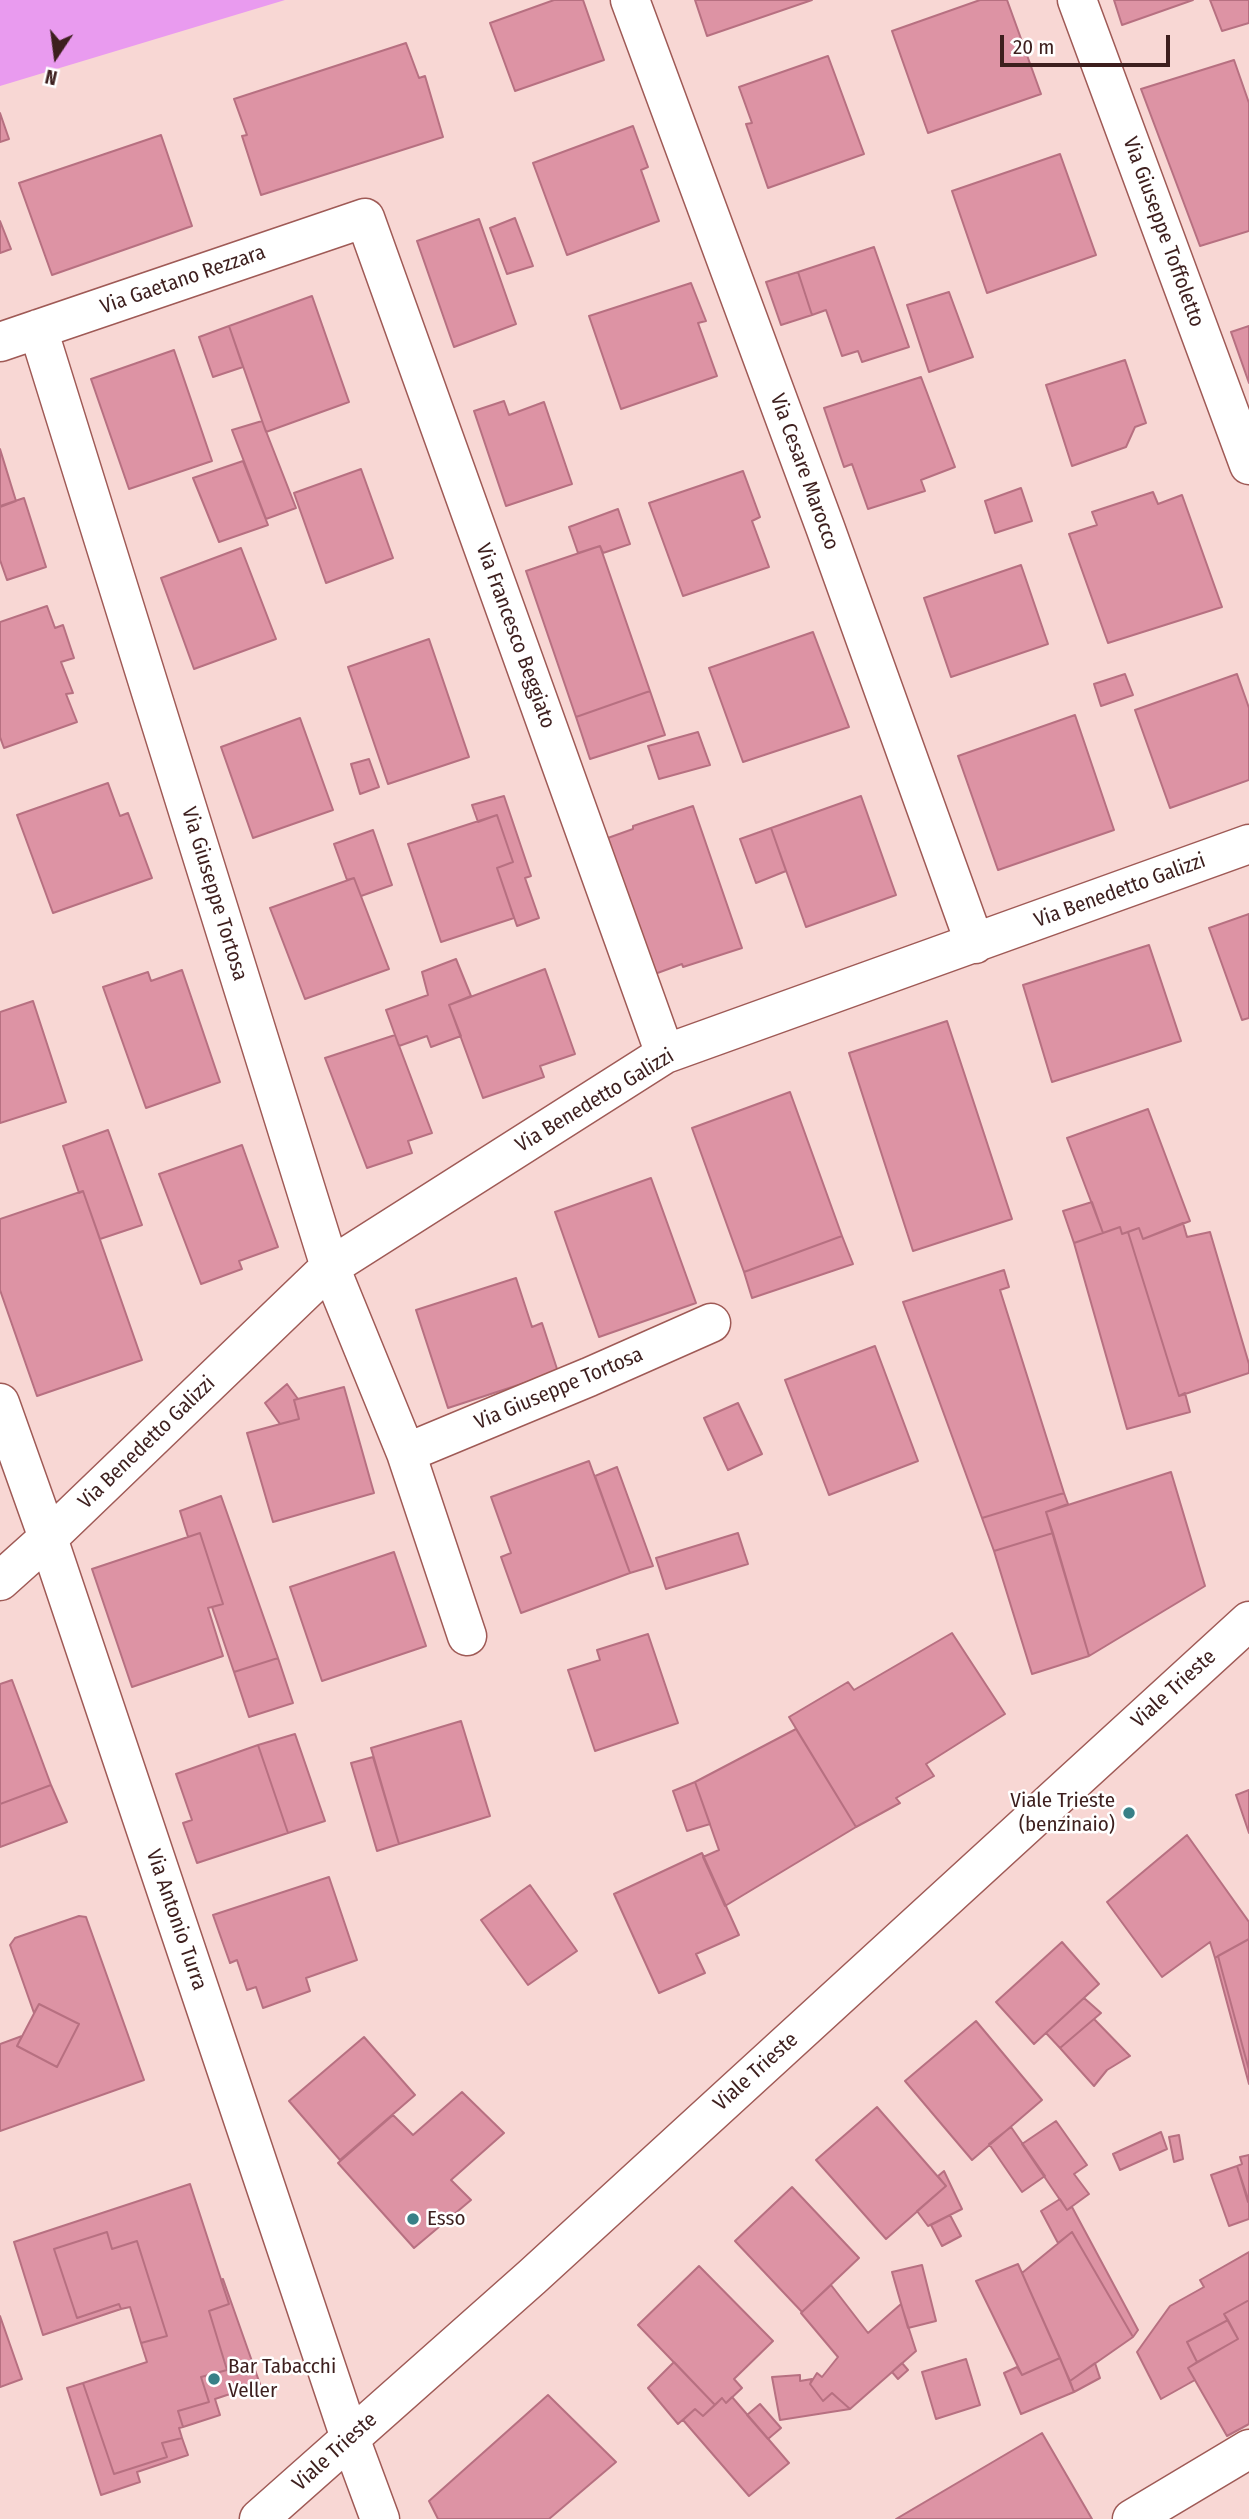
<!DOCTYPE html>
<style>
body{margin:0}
#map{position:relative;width:1249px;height:2519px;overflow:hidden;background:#f8d7d4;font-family:"Fira Sans Condensed",sans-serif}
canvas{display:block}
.north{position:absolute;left:21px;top:21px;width:70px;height:70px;-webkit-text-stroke:5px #fff;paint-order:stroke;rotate:193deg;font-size:19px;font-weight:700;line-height:28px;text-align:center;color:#3d1f1e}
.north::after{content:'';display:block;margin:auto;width:24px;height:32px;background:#3d1f1e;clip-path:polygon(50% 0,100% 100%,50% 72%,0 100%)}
.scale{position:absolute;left:1000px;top:35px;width:170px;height:32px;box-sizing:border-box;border:4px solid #3d1f1e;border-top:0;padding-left:9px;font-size:21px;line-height:24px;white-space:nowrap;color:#3d1f1e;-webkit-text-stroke:5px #fff;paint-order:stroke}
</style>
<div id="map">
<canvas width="1249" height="2519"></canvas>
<div class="north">N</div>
<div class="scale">20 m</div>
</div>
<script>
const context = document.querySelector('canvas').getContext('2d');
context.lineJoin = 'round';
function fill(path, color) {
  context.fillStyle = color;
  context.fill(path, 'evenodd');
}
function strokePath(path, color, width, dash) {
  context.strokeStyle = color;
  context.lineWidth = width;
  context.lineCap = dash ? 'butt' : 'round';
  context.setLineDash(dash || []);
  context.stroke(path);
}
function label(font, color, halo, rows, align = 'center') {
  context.font = font + ' "Fira Sans Condensed",sans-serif';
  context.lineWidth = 5;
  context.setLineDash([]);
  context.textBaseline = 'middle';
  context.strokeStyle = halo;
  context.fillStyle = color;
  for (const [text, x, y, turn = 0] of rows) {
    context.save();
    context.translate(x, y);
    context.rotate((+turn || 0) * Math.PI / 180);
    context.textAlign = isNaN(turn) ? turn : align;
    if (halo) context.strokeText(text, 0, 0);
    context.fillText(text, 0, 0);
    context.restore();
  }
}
fill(new Path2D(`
 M0,0H285L0,86Z`), '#e99bef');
const building = new Path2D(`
 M554,0H583L604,60L515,91L490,23Z
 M695,0H812L707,36Z
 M980,0H1007L1041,94L928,133L892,31Z
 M1114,0H1193L1122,25Z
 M1210,0H1249V23L1222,31Z
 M406,43L419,78L425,76L443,137L261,195L242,136L247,135L234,99Z
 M828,56L864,154L768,188L746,124L752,123L739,87Z
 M1234,60L1249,103V231L1200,246L1141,89Z
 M0,113L9,139L0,142Z
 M633,126L648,167L641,170L659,221L567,255L533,163Z
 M161,135L192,226L52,275L19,183Z
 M1060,154L1096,255L987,293L952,191Z
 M515,218L533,266L507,274L490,228Z
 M479,219L516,324L454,347L417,241Z
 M0,221L11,249L0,253Z
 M874,247L909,347L862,362L858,351L842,356L826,310L812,315L798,272Z
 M798,272L812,315L781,325L766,282Z
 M691,283L706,321L698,323L717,376L621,409L589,316Z
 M949,292L973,357L929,372L907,305Z
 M312,296L349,402L266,432L229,326Z
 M229,326L243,367L213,377L199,337Z
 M1249,326V383L1231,332Z
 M174,350L212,461L129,489L91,379Z
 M1125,360L1146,423L1135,427L1126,447L1072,466L1046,385Z
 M921,377L955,467L921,480L925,491L868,509L852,464L844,467L824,408Z
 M504,401L509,415L544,402L572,484L506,506L474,411Z
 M262,421L296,508L266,519L232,430Z
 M0,449L16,501L0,507Z
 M243,461L268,525L219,542L193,478Z
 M361,469L393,558L326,583L294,493Z
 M743,471L760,517L752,521L769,567L683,596L649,503Z
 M1021,488L1032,521L995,533L985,501Z
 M1153,492L1158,504L1182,495L1222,607L1108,643L1069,534L1097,525L1092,512Z
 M24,498L46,567L7,580L0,560V506Z
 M618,509L630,544L603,553L600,546L578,553L569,527Z
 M600,546L650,691L576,717L526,571Z
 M241,548L276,639L194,669L161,578Z
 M1021,565L1048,644L951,677L924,598Z
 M47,606L55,628L63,625L74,658L61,662L73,693L66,694L77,722L4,748L0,737V622Z
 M813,632L849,727L743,762L709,668Z
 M429,639L469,757L388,784L348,667Z
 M1125,674L1133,695L1101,706L1094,684Z
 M1237,674L1249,708V780L1170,808L1135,710Z
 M650,691L665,735L590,759L576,717Z
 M1075,715L1114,830L998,870L958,756Z
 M300,718L333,810L253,838L221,747Z
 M698,732L710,765L659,779L648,746Z
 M369,759L379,787L360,794L351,764Z
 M108,783L120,816L128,813L152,878L53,913L17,815Z
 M504,796L531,876L525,878L539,918L517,926L497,868L513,862L497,815L478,822L472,805Z
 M861,796L896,895L806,927L771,828Z
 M693,806L742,948L683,967L682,964L652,975L605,839L633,829V826Z
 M497,815L513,862L497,868L514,918L441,942L408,844Z
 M771,828L786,871L756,883L740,839Z
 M373,830L392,885L361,896L354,878L347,880L334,844Z
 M354,878L389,969L305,999L270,908Z
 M1249,914V1018L1242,1020L1209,928Z
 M1149,945L1181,1041L1052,1082L1023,985Z
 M456,959L471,996L449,1005L461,1036L431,1047L427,1036L399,1046L386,1010L428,995L422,972Z
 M545,969L575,1054L540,1066L544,1077L483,1098L449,1005Z
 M182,970L220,1082L146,1108L103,987L148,972L151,981Z
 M33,1001L66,1102L0,1123V1012Z
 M947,1021L1012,1219L913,1251L849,1053Z
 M395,1035L432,1133L408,1141L412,1153L367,1168L325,1058Z
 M790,1092L842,1236L744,1272L692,1128Z
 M1148,1109L1190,1221L1143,1239L1139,1228L1122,1234L1120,1227L1103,1233L1067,1138Z
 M108,1130L142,1225L100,1239L83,1191L79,1193L63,1146Z
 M242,1145L278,1247L239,1261L242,1269L201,1284L159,1174Z
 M651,1178L696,1303L599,1337L555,1212Z
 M83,1191L142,1360L37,1396L0,1290V1219Z
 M1092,1202L1103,1233L1074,1243L1063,1211Z
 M1183,1223L1187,1237L1210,1232L1249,1364V1373L1179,1396L1128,1232L1139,1228L1143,1239Z
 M1120,1227L1122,1234L1128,1232L1179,1396L1185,1393L1190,1412L1127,1429L1074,1243Z
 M842,1236L853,1264L752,1298L744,1272Z
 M1004,1270L1009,1287L1000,1290L1064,1493L982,1518L903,1302Z
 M516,1278L532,1327L542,1323L558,1372L448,1408L416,1310Z
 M875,1346L918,1461L829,1495L785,1380Z
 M287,1384L298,1399L294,1400L299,1419L280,1424L265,1403Z
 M344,1387L374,1493L273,1522L247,1433L299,1419L294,1400Z
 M738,1403L762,1454L728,1470L704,1418Z
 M589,1461L630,1573L521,1613L501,1557L511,1553L491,1497Z
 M617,1467L653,1566L630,1573L595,1476Z
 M1171,1472L1205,1586L1089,1656L1046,1512Z
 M1064,1493L1068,1504L1046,1512L1053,1533L994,1551L982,1518Z
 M221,1496L278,1658L234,1672L212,1607L223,1604L200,1533L188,1537L180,1511Z
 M200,1533L223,1604L208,1608L223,1656L132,1687L92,1569Z
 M738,1533L748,1564L666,1589L656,1558Z
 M1053,1533L1089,1656L1032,1674L994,1551Z
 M394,1552L426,1646L322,1681L290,1587Z
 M952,1633L1005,1714L926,1764L934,1776L896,1798L900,1803L856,1827L789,1717L848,1682L854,1690Z
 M648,1634L678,1723L595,1751L568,1670L600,1660L597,1650Z
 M278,1658L293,1703L249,1717L234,1672Z
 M12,1680L51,1785L0,1804V1684Z
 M461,1721L490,1816L399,1844L371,1748Z
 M796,1729L856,1827L725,1906L703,1857L719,1850L695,1782Z
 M295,1734L325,1821L288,1833L258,1745Z
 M258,1745L288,1833L197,1863L183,1823L192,1820L176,1774Z
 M373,1757L399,1844L377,1851L351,1763Z
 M695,1782L710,1824L687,1831L673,1791Z
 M51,1785L67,1822L0,1847V1804Z
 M1249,1790V1833L1236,1795Z
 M1187,1835L1249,1922V1939L1215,1958L1210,1942L1162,1977L1107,1902Z
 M702,1853L739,1935L696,1954L705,1973L659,1993L614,1894Z
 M329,1877L357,1960L306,1978L310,1991L263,2008L256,1987L247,1990L237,1960L230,1963L213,1915Z
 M530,1885L577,1951L528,1985L481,1920Z
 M79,1916L86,1917L144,2080L0,2131V2044L22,2036L17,2046L57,2067L79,2024L39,2004L34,2013L10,1945L15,1938Z
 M1249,1939V2070L1218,1956Z
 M1062,1942L1099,1984L1034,2044L996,2002Z
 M1218,1956L1249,2070V2084L1215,1958Z
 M1084,1998L1101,2013L1060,2048L1046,2033Z
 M39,2004L79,2024L57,2067L17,2046Z
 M1094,2019L1130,2056L1107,2070L1094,2086L1060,2048Z
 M976,2021L1042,2100L972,2160L905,2081Z
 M364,2037L415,2095L340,2160L289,2101Z
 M462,2092L504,2133L451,2180L471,2200L414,2248L338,2163L393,2115L413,2135Z
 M877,2107L946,2186L886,2239L816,2160Z
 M1056,2121L1087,2165L1074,2174L1089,2194L1067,2210L1022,2144Z
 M1011,2127L1045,2176L1022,2192L989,2144Z
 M1161,2132L1167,2149L1120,2170L1113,2154Z
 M1179,2135L1183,2159L1174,2162L1169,2137Z
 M1249,2155V2202H1248L1237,2166L1242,2164L1240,2157Z
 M1237,2166L1249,2202V2219L1229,2226L1211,2175Z
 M944,2171L962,2209L928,2226L917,2211L946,2186L938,2176Z
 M190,2184L229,2304L209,2311L227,2370L201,2377L209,2402L178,2411L183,2427L179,2428L182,2438L162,2443L167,2457L114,2474L83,2383L147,2362L141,2343L167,2336L137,2241L112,2249L107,2232L54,2249L77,2318L119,2304L121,2309L43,2335L14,2242Z
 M792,2187L859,2258L802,2312L735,2241Z
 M1060,2199L1067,2210L1072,2207L1138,2330L1133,2337L1072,2232L1058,2243L1041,2211Z
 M950,2215L961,2236L942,2246L931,2225Z
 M107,2232L112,2249L137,2241L167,2336L141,2343L130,2307L121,2309L119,2304L77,2318L54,2249Z
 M1072,2232L1133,2337L1070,2381L1022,2273Z
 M1249,2252V2300L1224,2314L1228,2320L1187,2342L1197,2362L1188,2368L1195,2380L1161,2399L1137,2352L1170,2306L1204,2287L1200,2280Z
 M1018,2264L1060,2358L1022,2375L976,2281Z
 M922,2265L936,2321L908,2328L892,2272Z
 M699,2266L773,2341L734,2379L742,2388L726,2403L722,2398L715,2405L638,2325Z
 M223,2279L260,2384L215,2399L220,2415L183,2427L178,2411L209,2402L201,2377L227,2370L209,2311L229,2304L221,2280Z
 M831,2285L868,2333L901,2304L916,2351L850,2409L832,2393L823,2401L810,2384L817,2373L822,2377L838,2357L801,2313Z
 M1249,2300V2424L1227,2436L1188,2368L1238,2339L1224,2314Z
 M0,2316L22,2379L0,2387Z
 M1228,2320L1238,2339L1197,2362L1187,2342Z
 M1060,2358L1074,2392L1021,2414L1004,2373L1017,2367L1022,2375Z
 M966,2359L980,2405L936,2419L922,2372Z
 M674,2362L715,2405L703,2416L695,2409L678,2424L648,2388Z
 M902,2363L908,2370L898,2379L892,2372Z
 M1095,2363L1100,2378L1074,2392L1070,2381Z
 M800,2375V2381L812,2379L810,2384L823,2401L832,2393L850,2409L780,2420L772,2377Z
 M83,2383L114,2474L167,2457L162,2443L182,2438L188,2455L137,2472L140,2482L101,2495L67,2388Z
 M548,2395L616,2462L549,2519H438L429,2501Z
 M732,2397L789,2463L749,2496L683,2420L695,2409L703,2416L722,2398L726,2403Z
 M760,2404L781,2428L768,2439L747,2415Z
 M1042,2433L1092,2519H896Z`);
fill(building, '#dd93a4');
strokePath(building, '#b77081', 2);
const street = new Path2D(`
 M630,0L825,527L975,944
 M1077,0L1249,465
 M38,329L330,1267L406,1453L467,1636
 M0,342L365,218L665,1054
 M0,1403L48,1538L350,2438L380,2519
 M406,1453L589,1377L711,1323
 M0,1581L48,1538L330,1267L665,1054L1249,844
 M1132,2519L1249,2449`);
const primary = new Path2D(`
 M259,2519L532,2277L1249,1621`);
strokePath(street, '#9f5a56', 41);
strokePath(primary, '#9f5a56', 41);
strokePath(street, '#fff', 38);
strokePath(primary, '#fff', 38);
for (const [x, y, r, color] of [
 [1129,1813,7,"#388087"],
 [413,2219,7,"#388087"],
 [214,2379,7,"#388087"]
]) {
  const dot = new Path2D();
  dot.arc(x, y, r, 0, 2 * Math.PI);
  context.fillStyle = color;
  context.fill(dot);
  strokePath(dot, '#fff', 2.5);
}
label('21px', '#3d1f1e', '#fff', [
 ["Via Giuseppe Toffoletto",1163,232,70],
 ["Via Gaetano Rezzara",183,280,-19],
 ["Via Cesare Marocco",804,472,70],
 ["Via Francesco Beggiato",515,636,70],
 ["Via Benedetto Galizzi",1120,891,-20],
 ["Via Giuseppe Tortosa",214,894,73],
 ["Via Benedetto Galizzi",595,1101,-31],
 ["Via Giuseppe Tortosa",559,1389,-23],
 ["Via Benedetto Galizzi",147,1443,-44],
 ["Viale Trieste",1174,1689,-42],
 ["Via Antonio Turra",176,1920,71],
 ["Viale Trieste",756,2072,-42],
 ["Viale Trieste",335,2452,-42]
]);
label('21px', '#3d1f1e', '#fff', [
 ["Viale Trieste",1115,1801,"right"],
 ["(benzinaio)",1115,1825,"right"],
 ["Esso",427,2219],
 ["Bar Tabacchi",228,2367],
 ["Veller",228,2391]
], 'left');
</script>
